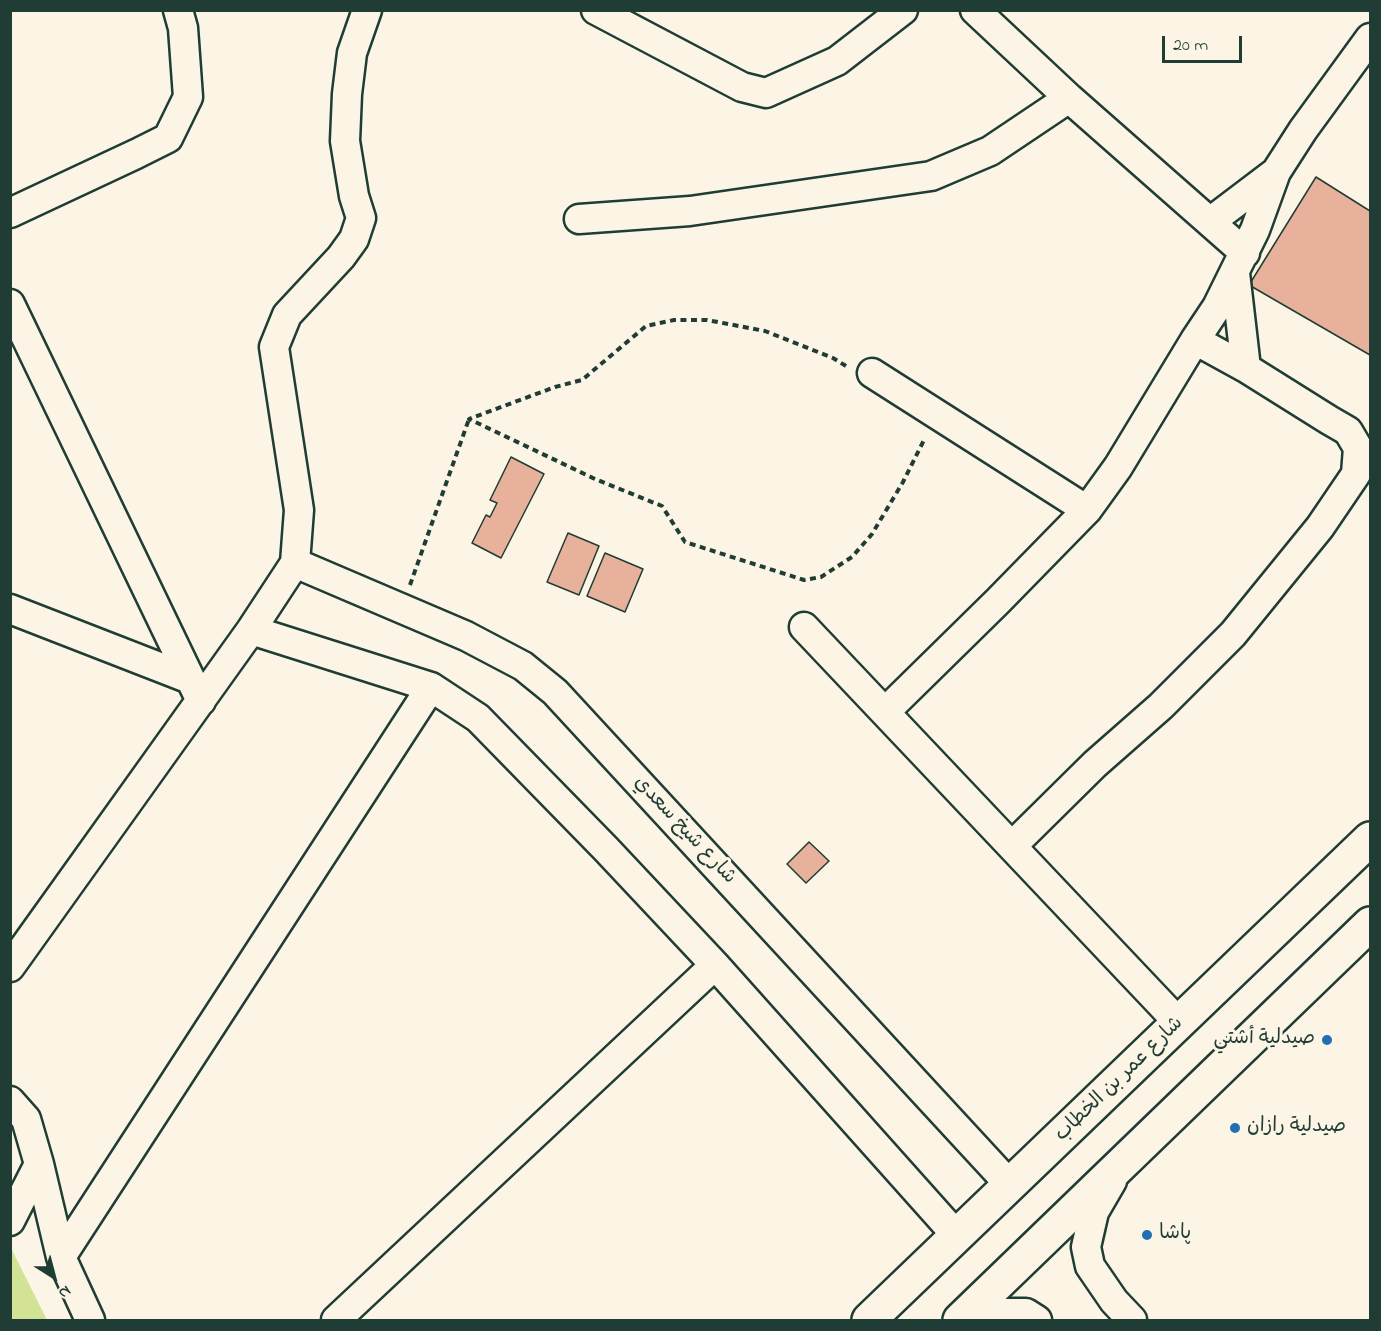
<!DOCTYPE html>
<meta charset="utf-8">
<style>
body{margin:0}
#map{position:relative;width:1381px;height:1331px;overflow:hidden;background:#fcf5e5;font-family:"Indie Flower",sans-serif}
canvas{display:block}
.frame{position:absolute;inset:0;border:12px solid #1f3d34;pointer-events:none}
.north{position:absolute;left:24px;top:1247px;width:60px;height:60px;-webkit-text-stroke:4px #fcf5e5;paint-order:stroke;rotate:144deg;font-size:16px;font-weight:700;line-height:24px;text-align:center;color:#1f3d34}
.north::after{content:'';display:block;margin:auto;width:21px;height:27px;background:#1f3d34;clip-path:polygon(50% 0,100% 100%,50% 72%,0 100%)}
.scale{position:absolute;left:1162px;top:36px;width:80px;height:27px;box-sizing:border-box;border:3px solid #1f3d34;border-top:0;padding-left:8px;font-size:18px;line-height:21px;white-space:nowrap;color:#1f3d34;-webkit-text-stroke:4px #fcf5e5;paint-order:stroke}
</style>
<div id="map">
<canvas width="1381" height="1331"></canvas>
<div class="frame"></div>
<div class="north">N</div>
<div class="scale">20 m</div>
</div>
<script>
const context = document.querySelector('canvas').getContext('2d');
context.lineJoin = 'round';
function fill(path, color) {
  context.fillStyle = color;
  context.fill(path, 'evenodd');
}
function strokePath(path, color, width, dash) {
  context.strokeStyle = color;
  context.lineWidth = width;
  context.lineCap = dash ? 'butt' : 'round';
  context.setLineDash(dash || []);
  context.stroke(path);
}
function label(font, color, halo, rows, align = 'center') {
  context.font = font + ' "Indie Flower","Playpen Sans Arabic",sans-serif';
  context.lineWidth = 6;
  context.setLineDash([]);
  context.textBaseline = 'middle';
  context.strokeStyle = halo;
  context.fillStyle = color;
  for (const [text, x, y, turn = 0] of rows) {
    context.save();
    context.translate(x, y);
    context.rotate((+turn || 0) * Math.PI / 180);
    context.textAlign = isNaN(turn) ? turn : align;
    if (halo) context.strokeText(text, 0, 0);
    context.fillText(text, 0, 0);
    context.restore();
  }
}
fill(new Path2D(`
 M12,1250L47,1320H11L10,1253Z`), '#d3e396');
const building = new Path2D(`
 M1316,177L1370,211V355L1249,285Z
 M511,457L544,474L501,558L472,543L486,515L490,517L497,503L490,500Z
 M568,533L599,546L579,595L547,582Z
 M605,553L643,569L625,612L587,596Z
 M809,842L829,861L806,883L787,864Z`);
fill(building, '#e7b19b');
strokePath(building, '#1f3d34', 1.5);
const minor = new Path2D(`
 M596,10L742,87L766,93L837,61L903,10
 M975,10L1069,98L1245,253
 M10,213L136,154L168,138L188,97L183,28L178,10
 M579,219L690,211L931,176L990,151L1069,98
 M1210,222L1276,172
 M10,304L201,701
 M1195,340L1246,368
 M872,373L1087,510
 M295,563L466,636L523,666L555,692L1010,1185
 M10,609L190,679
 M804,627L1179,1023
 M251,630L431,687L478,718L606,849L715,965L957,1236
 M885,712L998,601L1087,510L1118,467L1195,340L1217,307L1255,230L1276,172L1303,130L1370,38
 M1012,846L1095,764L1161,706L1233,634L1320,527L1356,474L1358,448L1348,431L1329,420L1246,368L1235,273
 M10,967L251,630L295,563L299,510L274,347L287,315L341,257L354,239L361,218L354,196L345,141L347,94L352,53L367,10
 M10,1101L26,1119L39,1164L10,1221
 M39,1164L61,1257L90,1320
 M1112,1181L1094,1212L1086,1247L1090,1266L1114,1301L1132,1320
 M61,1257L431,687
 M336,1320L715,965
 M980,1320L1003,1313H1026L1037,1320`);
const major = new Path2D(`
 M869,1320L1370,839
 M960,1320L1370,924`);
strokePath(minor, '#1f3d34', 33);
strokePath(major, '#1f3d34', 38);
strokePath(new Path2D(`
 M846,366L833,358L765,331L707,320H674L646,326L582,380L555,387L469,419L595,479L662,506L685,542L804,580L821,577L852,557L872,534L903,482L925,438
 M410,585L469,419`), '#1f3d34', 4, [6, 4.5]);
strokePath(minor, '#fcf5e5', 28);
strokePath(major, '#fcf5e5', 33);
for (const [x, y, r, color] of [
 [1327,1040,6,"#1f6fb2"],
 [1235,1128,6,"#1f6fb2"],
 [1147,1235,6,"#1f6fb2"]
]) {
  const dot = new Path2D();
  dot.arc(x, y, r, 0, 2 * Math.PI);
  context.fillStyle = color;
  context.fill(dot);
  strokePath(dot, '#fcf5e5', 2);
}
label('20px', '#1f3d34', '#fcf5e5', [
 ["شارع شيخ سعدي",684,831,47],
 ["شارع عمر بن الخطاب",1120,1080,-44]
]);
label('20px', '#1f3d34', '#fcf5e5', [
 ["صيدلية أشتي",1315,1040,"right"],
 ["صيدلية رازان",1247,1128],
 ["پاشا",1159,1235]
], 'left');
</script>
